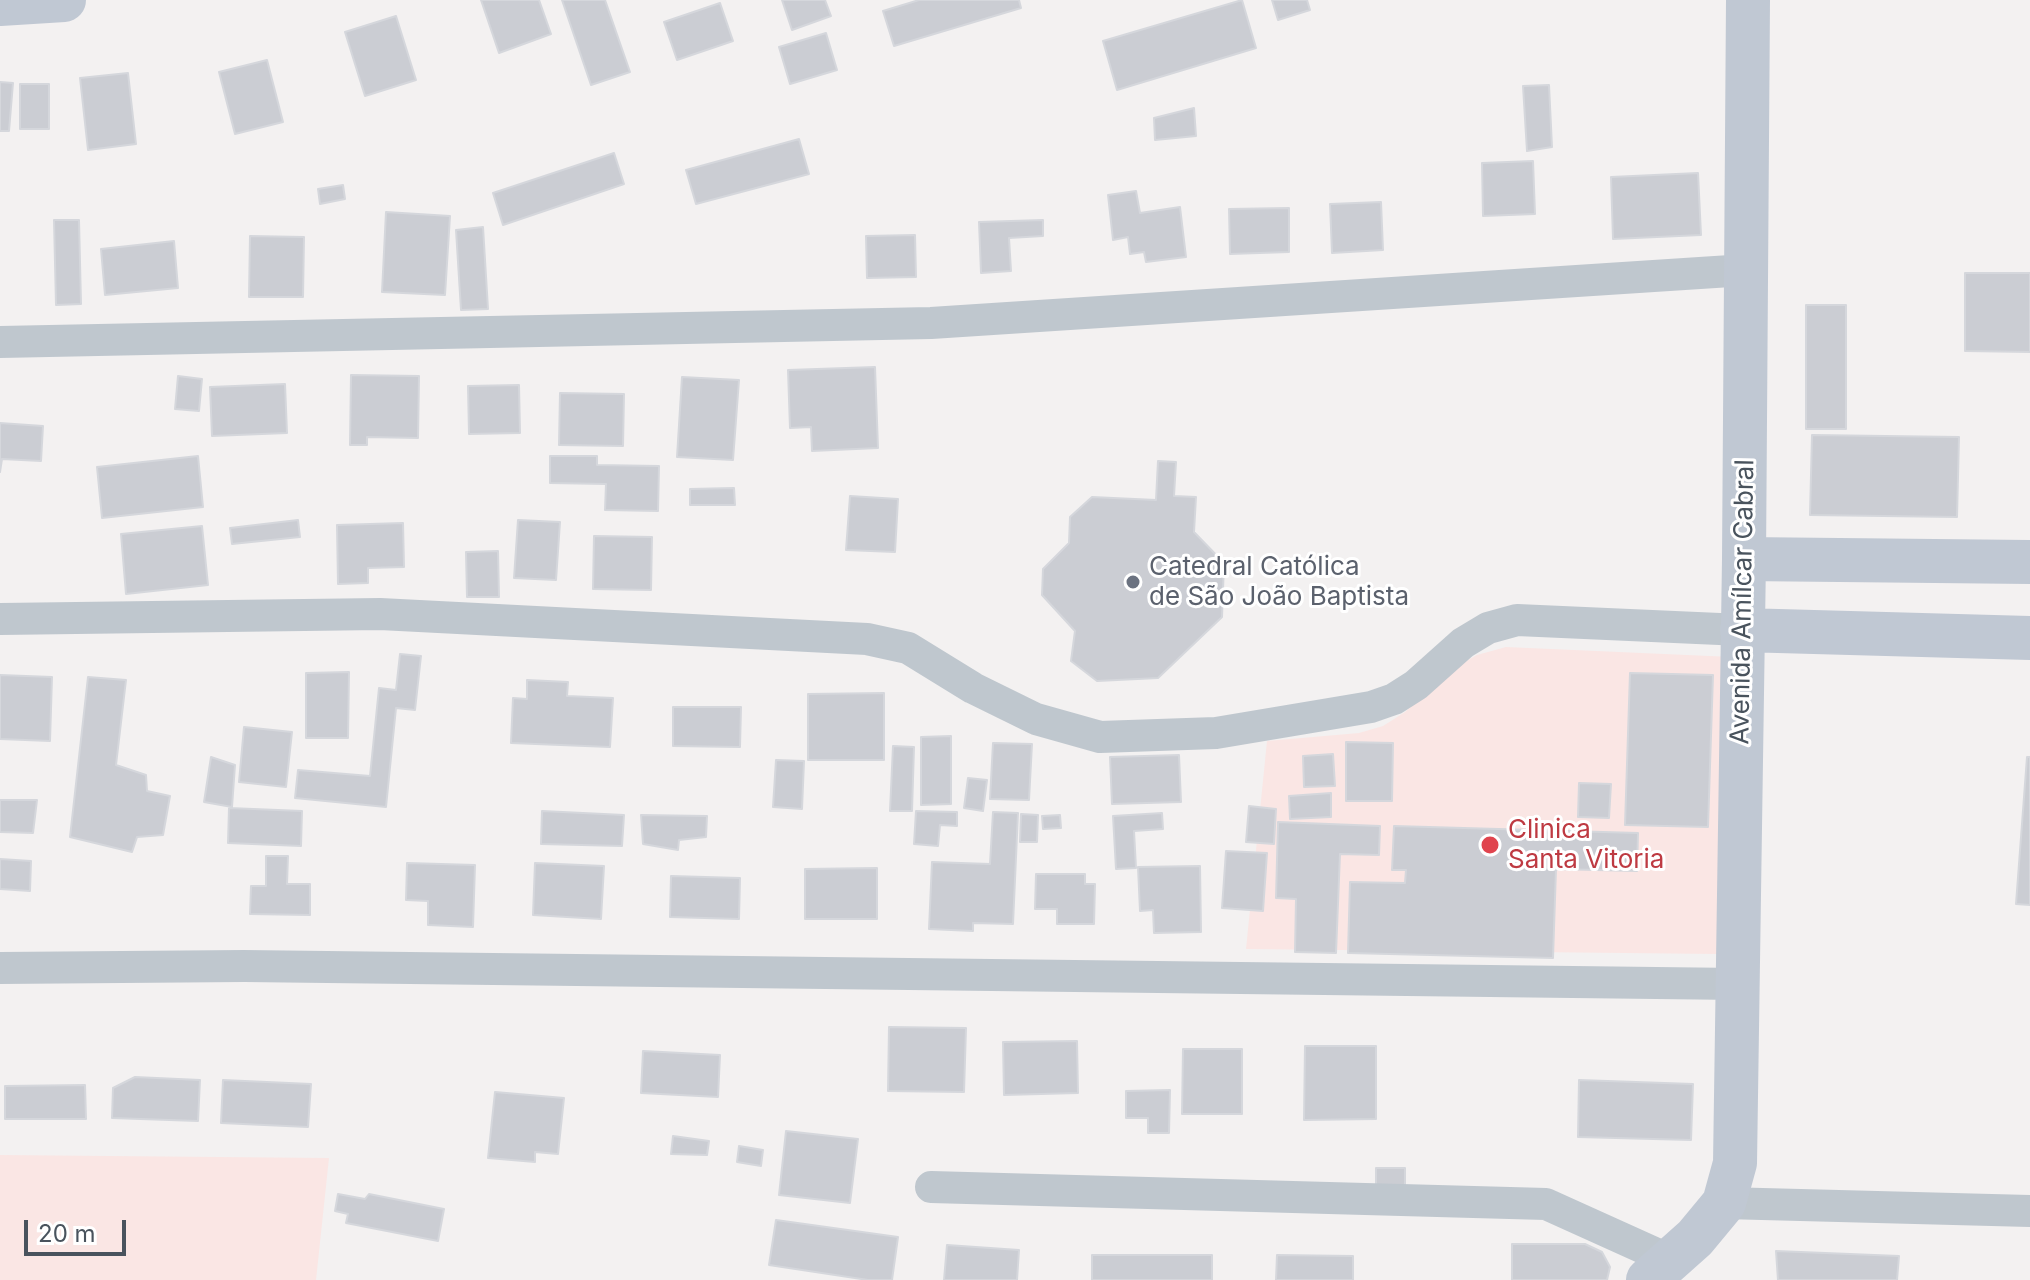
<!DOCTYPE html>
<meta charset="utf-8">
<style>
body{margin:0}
#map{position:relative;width:2030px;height:1280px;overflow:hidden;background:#f3f1f1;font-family:Inter,sans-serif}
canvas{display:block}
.scale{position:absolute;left:24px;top:1220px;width:102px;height:36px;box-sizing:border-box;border:4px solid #49535d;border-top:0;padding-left:10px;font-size:24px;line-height:28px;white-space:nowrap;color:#49535d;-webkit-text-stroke:6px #fff;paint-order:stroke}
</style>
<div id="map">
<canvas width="2030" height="1280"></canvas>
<div class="scale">20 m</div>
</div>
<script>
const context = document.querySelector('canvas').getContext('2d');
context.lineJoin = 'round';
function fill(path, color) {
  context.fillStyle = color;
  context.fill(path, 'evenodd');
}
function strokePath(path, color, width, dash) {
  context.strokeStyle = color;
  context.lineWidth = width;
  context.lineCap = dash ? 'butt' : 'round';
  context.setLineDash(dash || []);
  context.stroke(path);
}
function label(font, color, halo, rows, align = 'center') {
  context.font = font + ' Inter,sans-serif';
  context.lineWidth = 6;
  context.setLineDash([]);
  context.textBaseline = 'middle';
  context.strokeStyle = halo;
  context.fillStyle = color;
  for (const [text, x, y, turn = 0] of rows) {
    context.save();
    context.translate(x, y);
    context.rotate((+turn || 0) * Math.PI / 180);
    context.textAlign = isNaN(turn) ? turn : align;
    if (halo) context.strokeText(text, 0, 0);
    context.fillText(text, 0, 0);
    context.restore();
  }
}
fill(new Path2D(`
 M1506,647L1732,657L1718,954L1246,949L1267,741L1359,733L1383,726L1405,712L1452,669L1477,655Z
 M0,1155L329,1158L316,1280H0Z`), '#fae6e4');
const building = new Path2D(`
 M481,0H539L551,34L499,53Z
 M562,0H605L630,72L591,85Z
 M782,0H825L831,16L792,30Z
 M919,0H1019L1021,8L894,46L883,11Z
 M1242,0L1256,48L1117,90L1103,41Z
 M1272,0H1307L1310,10L1278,20Z
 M720,3L733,41L677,60L664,22Z
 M396,16L416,80L365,96L345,32Z
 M826,33L837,70L790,84L779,47Z
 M267,60L283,122L235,134L219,72Z
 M128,73L136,144L88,150L80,78Z
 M0,82L13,83L9,131H0Z
 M20,84H49V129H20Z
 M1549,85L1552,147L1527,151L1523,86Z
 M1194,108L1196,136L1155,140L1154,118Z
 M799,139L809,174L696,204L686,170Z
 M614,153L624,184L503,225L493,193Z
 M1533,161L1535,214L1483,216L1482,163Z
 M1698,173L1701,235L1613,239L1611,177Z
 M343,185L345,199L320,204L318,189Z
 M1136,191L1140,213L1180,207L1186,257L1146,262L1144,252L1130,254L1128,237L1113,240L1108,195Z
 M1381,202L1383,250L1332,253L1330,204Z
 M1289,208V252L1230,254L1229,209Z
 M386,212L450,216L445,295L382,292Z
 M54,220H79L81,304L56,305Z
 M1043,220V236L1009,238L1011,271L981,273L979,222Z
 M483,227L488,309L461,310L456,230Z
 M915,235L916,277L867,278L866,236Z
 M250,236L304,237L303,297H249Z
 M174,241L178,288L105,295L101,249Z
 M1965,273H2030V352L1965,351Z
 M1806,305H1846V429H1806Z
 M875,367L878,448L812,451L811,427L790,428L788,370Z
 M351,375L419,376L418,438L367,437V445H350Z
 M178,376L202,379L199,411L175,409Z
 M682,377L739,380L733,460L677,457Z
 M285,384L287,433L212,436L210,387Z
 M519,385L520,433L469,434L468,386Z
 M560,393L624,394L623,446L559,445Z
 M0,423L43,426L41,461L2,459L0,472Z
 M1812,435L1959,437L1957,517L1810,515Z
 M198,456L203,507L102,518L97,467Z
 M550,456H597V465L659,466L658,511L605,510L606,484L550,483Z
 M1158,461L1176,462L1174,496L1196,497L1194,532L1224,563L1222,617L1158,678L1097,681L1071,661L1075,631L1042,595L1043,569L1069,543L1070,517L1092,497L1156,500Z
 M734,488L735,505H690V489Z
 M850,496L898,499L895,552L846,550Z
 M298,520L300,537L232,544L230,528Z
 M518,520L560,522L556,580L514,578Z
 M403,523L404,567L368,568V583L338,584L337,525Z
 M202,526L208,585L126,594L121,534Z
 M594,536L652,537L651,590L593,589Z
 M498,551L499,597H467L466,552Z
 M400,654L421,656L415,710L396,708L386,807L295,798L298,770L370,776L379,688L396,690Z
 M349,672L348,738H306V673Z
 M1630,673L1713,675L1708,827L1625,825Z
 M0,675L52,677L50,741L0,739Z
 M88,677L126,680L116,765L146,775L147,791L170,796L163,835L137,837L132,852L70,837Z
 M527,680L568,682L567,696L613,698L610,747L511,743L513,698L527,699Z
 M884,693V760H808V694Z
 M673,707H741L740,747L673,746Z
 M244,727L292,732L286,787L239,782Z
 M951,736V804L921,805V737Z
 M1346,742L1393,743L1392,801H1346Z
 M993,743L1032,744L1029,800L990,799Z
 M893,746L914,747L912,811H890Z
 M1333,754L1335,786L1304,787L1303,756Z
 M1179,755L1181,802L1112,804L1110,757Z
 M211,757L235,765L232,807L204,802Z
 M2027,757H2030V905L2016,904Z
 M776,760L804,761L802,809L773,807Z
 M968,778L987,780L983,811L964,808Z
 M1579,783L1611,784L1609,818L1578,817Z
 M1331,793V817L1290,819L1289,796Z
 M0,800H37L33,833L0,832Z
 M1249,806L1276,809L1274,844L1246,842Z
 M229,808L302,811L301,846L228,843Z
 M542,811L624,815L622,846L541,844Z
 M916,811L957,812V826L940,825L938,846L914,844Z
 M993,812L1018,813L1013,924L973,923V931L929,929L932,862L990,864Z
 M1162,813L1163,829L1134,831L1136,868L1116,869L1113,816Z
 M1021,814L1038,815L1037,842H1020Z
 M641,815L707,816L706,837L679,840L678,850L643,844Z
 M1060,815L1061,828L1043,829L1042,816Z
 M1278,822L1380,826L1379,855L1340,854L1336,953L1295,952L1296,899L1276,898Z
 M1394,826L1638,833L1637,871L1556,869L1553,958L1348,953L1350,882L1405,883L1406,870H1392Z
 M1226,851L1267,853L1263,911L1222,908Z
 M266,856H288L287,884H310V915L250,914L251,886H266Z
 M0,859L31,861L30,891L0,889Z
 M407,863L475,865L473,927L428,925V901L406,900Z
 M535,863L604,866L601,919L533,915Z
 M1200,866L1201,932L1154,933L1153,910L1140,911L1138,867Z
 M877,868V919H805V869Z
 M1036,874H1085V884H1095L1094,924H1057V909H1035Z
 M671,876L740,878L739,919L670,917Z
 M889,1027L966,1028L964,1092L888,1091Z
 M1077,1041L1078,1093L1004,1095L1003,1042Z
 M1305,1046H1376V1119L1304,1120Z
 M1183,1049H1242V1114H1182Z
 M643,1051L720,1055L718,1097L641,1093Z
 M135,1077L200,1080L198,1121L112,1118L113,1088Z
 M223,1080L311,1084L308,1127L221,1123Z
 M1579,1080L1693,1084L1691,1140L1578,1137Z
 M85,1085L86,1119H5V1086Z
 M1170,1090L1169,1133H1148V1118H1126V1091Z
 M495,1092L564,1098L558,1154L535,1152V1162L488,1158Z
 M786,1131L858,1139L850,1203L779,1195Z
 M673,1136L709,1141L707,1155L671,1154Z
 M739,1146L763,1150L761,1166L737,1162Z
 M1376,1168H1405V1189H1376Z
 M338,1194L365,1199L369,1194L444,1209L438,1241L346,1223L348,1214L335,1211Z
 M776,1220L898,1237L892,1280H868L769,1265Z
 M1512,1244H1585L1602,1252L1610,1267L1607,1280H1512Z
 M947,1245L1019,1250L1017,1280H944Z
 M1776,1251L1899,1256L1897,1280H1778Z
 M1092,1255H1212V1280H1092Z
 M1277,1255L1353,1256V1280H1276Z`);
fill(building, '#cbcdd3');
strokePath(building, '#d5d7dc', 2);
strokePath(new Path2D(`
 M0,342L931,323L1746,270
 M0,619L380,614L867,639L908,648L973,688L1036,719L1100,737L1216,733L1371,707L1394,699L1416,685L1463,643L1488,628L1517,620L1742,630
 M0,968L244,966L1739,984
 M931,1187L1546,1204L1670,1260
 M1724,1203L2030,1211`), '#bfc7ce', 32);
strokePath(new Path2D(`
 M0,4L64,0
 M1744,559L2030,562
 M1742,630L2030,638
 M1648,1280L1695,1238L1724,1203L1735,1163L1744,559L1748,0`), '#c0c8d3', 44);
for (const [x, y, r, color] of [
 [1133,582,8,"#6b7280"],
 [1490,845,10,"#e0444e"]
]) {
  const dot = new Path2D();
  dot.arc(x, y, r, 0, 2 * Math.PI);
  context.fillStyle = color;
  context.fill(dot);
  strokePath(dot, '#fff', 3);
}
label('26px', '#5b616d', '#fff', [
 ["Catedral Católica",1149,567],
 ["de São João Baptista",1149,597]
], 'left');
label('26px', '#49535d', '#fff', [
 ["Avenida Amílcar Cabral",1743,602,-89]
]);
label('26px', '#be3a42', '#fff', [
 ["Clinica",1508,830],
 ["Santa Vitoria",1508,860]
], 'left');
</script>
